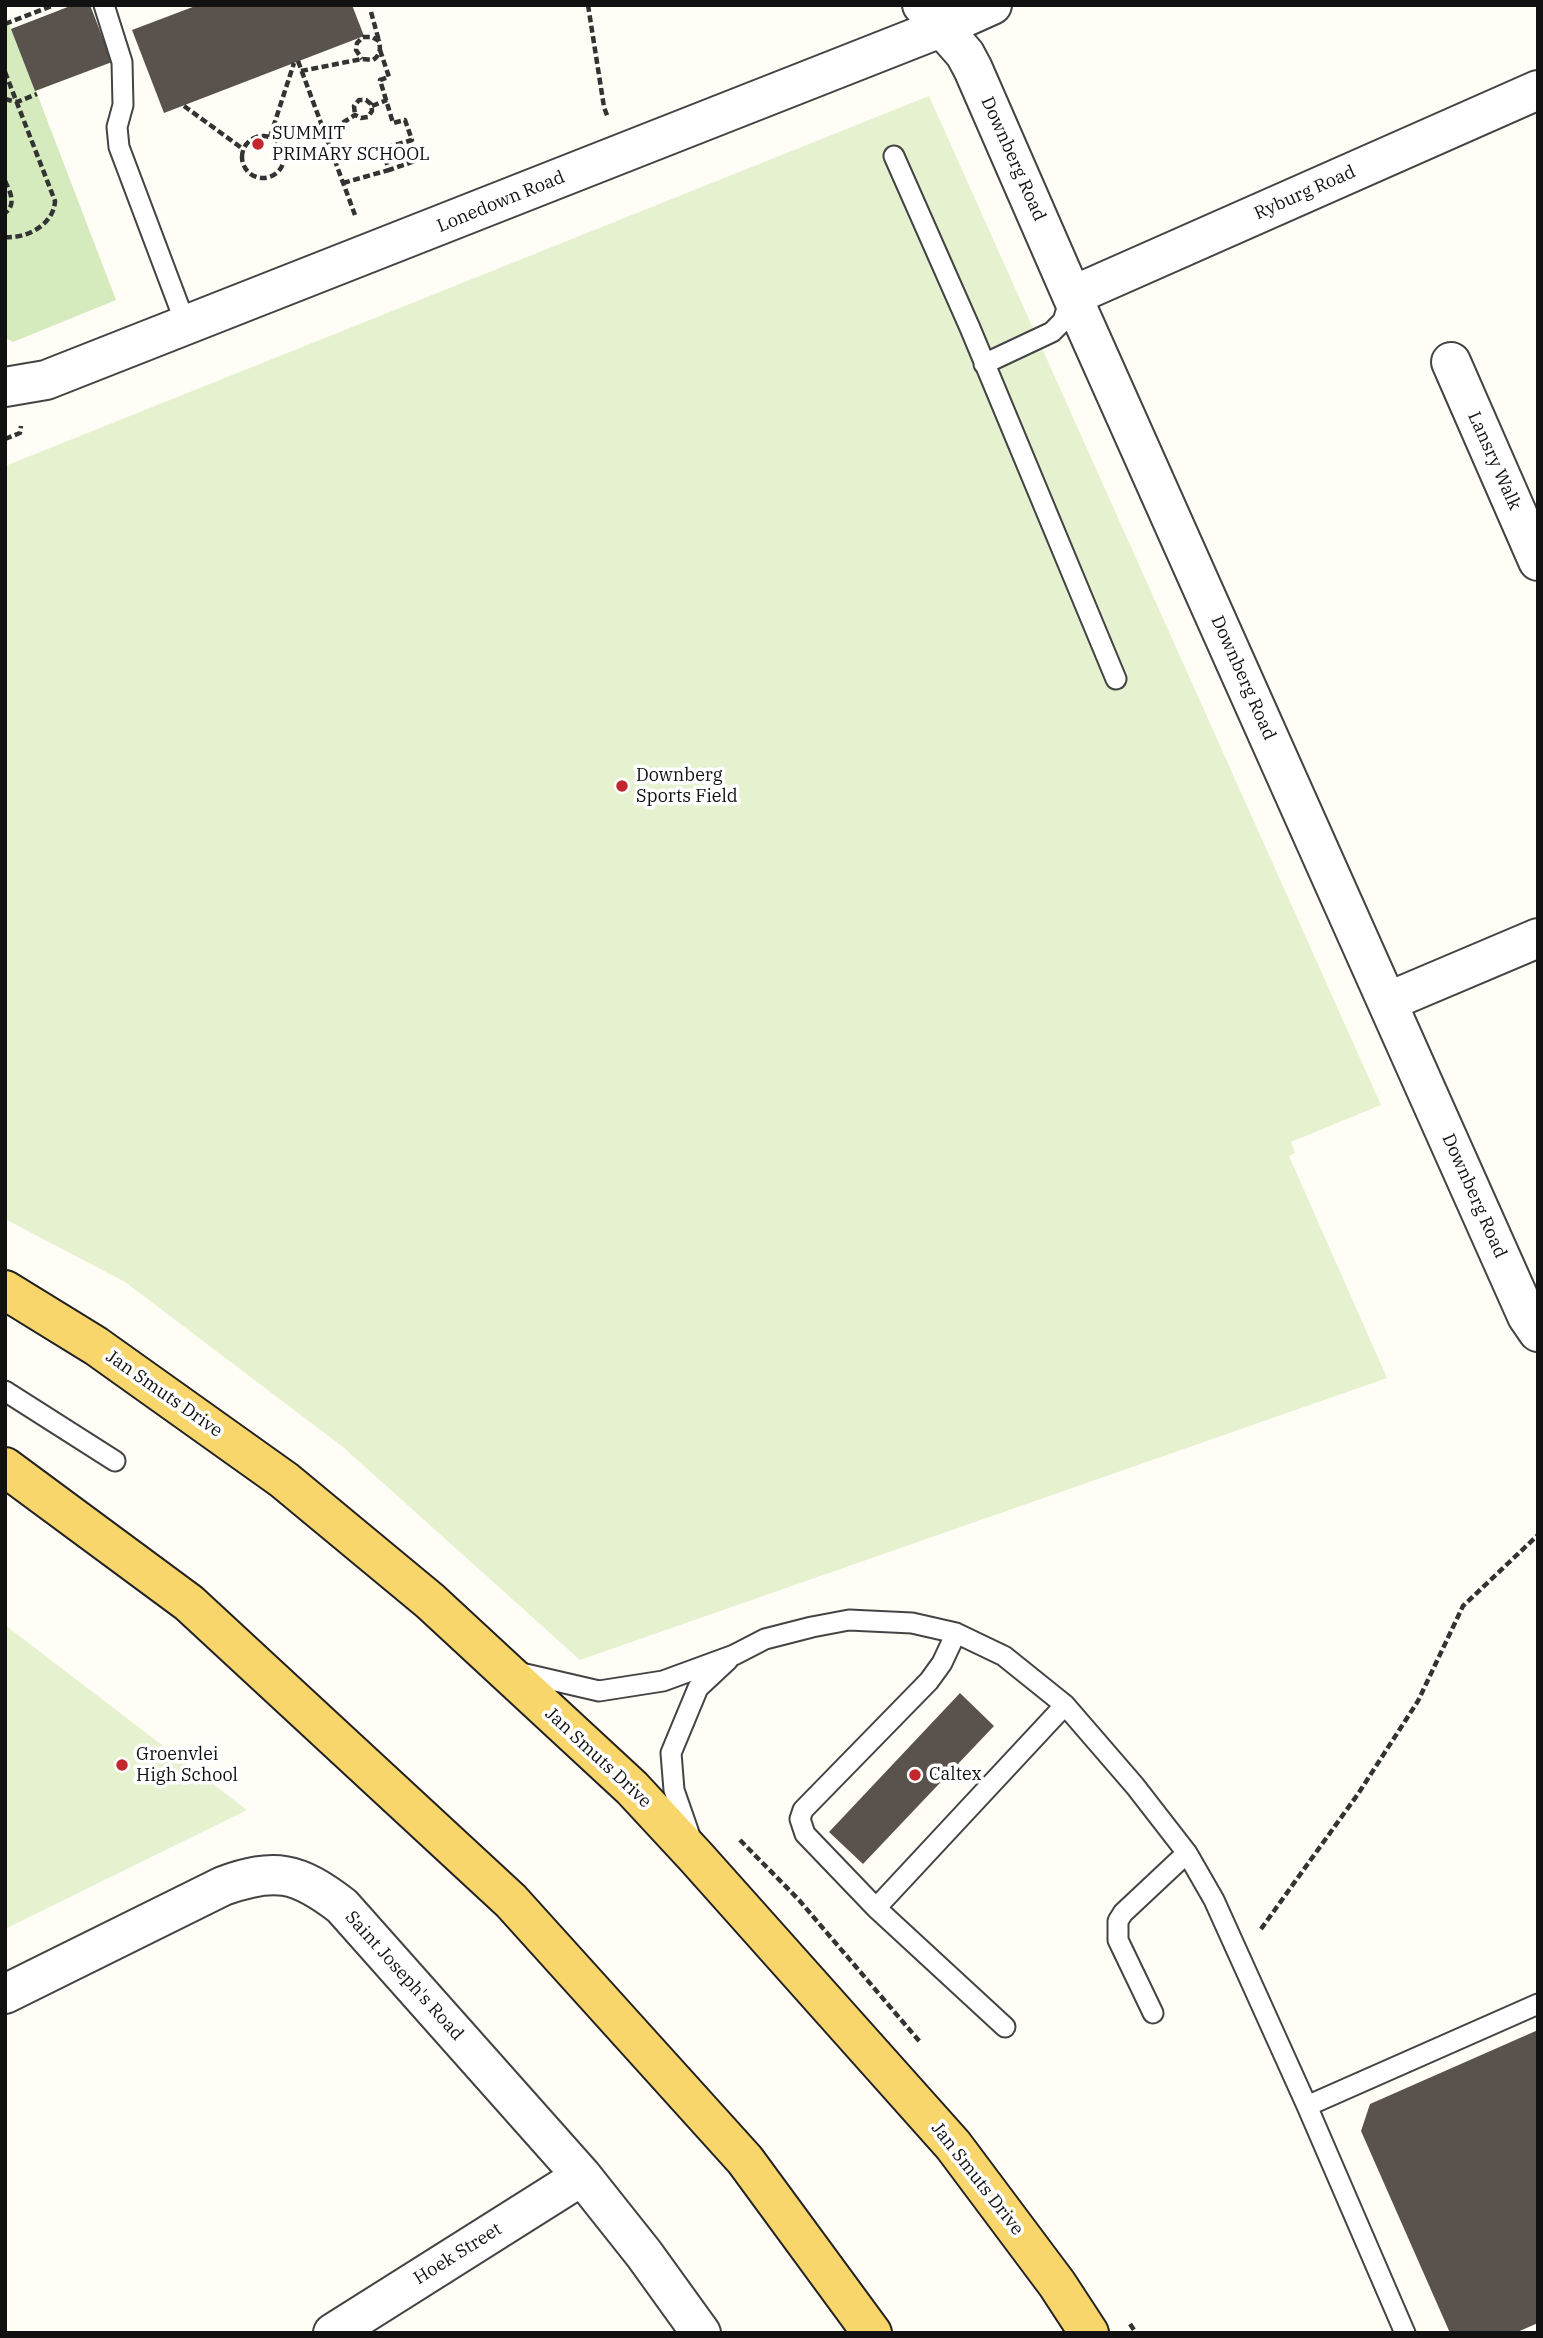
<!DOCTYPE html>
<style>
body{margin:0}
#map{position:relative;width:1543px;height:2338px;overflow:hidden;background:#fffdf5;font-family:"IBM Plex Serif",serif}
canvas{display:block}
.frame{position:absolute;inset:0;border:7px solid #111;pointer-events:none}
</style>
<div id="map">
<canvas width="1543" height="2338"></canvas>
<div class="frame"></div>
</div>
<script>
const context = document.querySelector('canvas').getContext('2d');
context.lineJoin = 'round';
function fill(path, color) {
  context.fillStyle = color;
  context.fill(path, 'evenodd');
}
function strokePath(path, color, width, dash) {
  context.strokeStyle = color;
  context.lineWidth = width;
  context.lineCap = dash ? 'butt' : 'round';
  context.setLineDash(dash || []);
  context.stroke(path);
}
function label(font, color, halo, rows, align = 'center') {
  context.font = font + ' "IBM Plex Serif",serif';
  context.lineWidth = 7;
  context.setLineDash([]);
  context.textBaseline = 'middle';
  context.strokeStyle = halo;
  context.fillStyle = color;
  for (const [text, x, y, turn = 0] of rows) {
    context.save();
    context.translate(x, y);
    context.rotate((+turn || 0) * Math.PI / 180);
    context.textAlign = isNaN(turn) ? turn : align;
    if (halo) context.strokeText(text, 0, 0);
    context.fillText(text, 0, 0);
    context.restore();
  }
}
fill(new Path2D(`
 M73,5H90L112,62L36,91L116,300L13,342L5,338V14L11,29Z`), '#d5ebbd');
fill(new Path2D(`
 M929,96L1381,1105L1291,1142L1295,1153L1289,1156L1387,1378L580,1660L343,1447L125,1282L5,1219V466Z
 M5,1625L247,1810L5,1929Z`), '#e6f2cf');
fill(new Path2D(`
 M73,5H90L112,62L35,91L11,29Z
 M198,5H352L364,36L164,113L132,30Z
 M960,1693L994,1726L863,1864L829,1832Z
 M1538,2030V2323L1515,2333H1450L1361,2131L1370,2104Z`), '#5a524d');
const service = new Path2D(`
 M104,5L122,62L123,105L117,127L119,147L186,325
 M894,156L970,328L1116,679
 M984,364L1052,332L1063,321L1070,299
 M5,1391L115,1461
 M956,1633L942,1663L929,1681L803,1810L800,1819L805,1834L876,1908L1065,1705
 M517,1672L599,1691L663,1681L734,1655L765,1639L812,1627L849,1620L912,1623L956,1633L1004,1656L1065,1705L1135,1786L1187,1853L1214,1900L1307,2106L1405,2333
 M690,1836L674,1790L671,1753L698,1688L728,1660
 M876,1908L1005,2027
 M1153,2013L1118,1940V1921L1123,1913L1187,1853
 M1307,2106L1538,2004`);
const minor = new Path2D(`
 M922,5L965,54L973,69L1072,296L1527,1316L1538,1332
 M1072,296L1538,90
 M1451,362L1538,561
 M5,387L46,380L943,27L992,5
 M1387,1002L1538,938
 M5,1994L223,1886C275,1867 298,1872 342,1906L582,2176L644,2254L701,2333
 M333,2333L582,2176`);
const primary = new Path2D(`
 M5,1290L96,1346L284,1480L430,1601L632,1788L696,1857L953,2145L1057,2284L1089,2333
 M5,1467L189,1603L511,1901L745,2160L872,2333`);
strokePath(service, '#444', 23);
strokePath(minor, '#444', 42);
strokePath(primary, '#222', 42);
strokePath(new Path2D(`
 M588,5L604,107L608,118
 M371,12L379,41
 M5,24L54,5
 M380,50L389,77L380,80L393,123L405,120L412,140L382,149L389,170L418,160
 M298,61L355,215
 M301,71L362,59L373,60C380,55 381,50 379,41L372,37H363L357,43L356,50L362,59
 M5,72L55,201C54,224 27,239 5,237
 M5,99L17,102L37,94
 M184,106L243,149
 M372,106L387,100
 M325,134L355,115L361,118L368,117L372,111L371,104L366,100H359L354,106L355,115
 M242 157a21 21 0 1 1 42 0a21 21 0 1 1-42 0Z
 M270,137L294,63
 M5,181C10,192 17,204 5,213
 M343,183L389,170
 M5,439L20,433L21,426
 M740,1840L799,1900L920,2042
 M1261,1929L1358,1794L1418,1701L1463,1606L1538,1535
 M1130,2324L1136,2333`), '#333', 4.5, [7, 3.5]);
strokePath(service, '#fff', 19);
strokePath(minor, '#fff', 38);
strokePath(primary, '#f9d66b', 38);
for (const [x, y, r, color] of [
 [258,144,7,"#c4262e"],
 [622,786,7,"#c4262e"],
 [122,1765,7,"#c4262e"],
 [915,1775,7,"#c4262e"]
]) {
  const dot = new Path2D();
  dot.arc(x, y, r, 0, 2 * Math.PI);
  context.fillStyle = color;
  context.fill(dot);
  strokePath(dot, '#fff', 2.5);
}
label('18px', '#111', '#fff', [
 ["SUMMIT",272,134],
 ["PRIMARY SCHOOL",272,155],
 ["Downberg",636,776],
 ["Sports Field",636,797],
 ["Groenvlei",136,1755],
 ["High School",136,1776],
 ["Caltex",929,1775]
], 'left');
label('18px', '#111', '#fff', [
 ["Downberg Road",1013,159,66],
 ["Ryburg Road",1305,193,-24],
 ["Lonedown Road",501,202,-22],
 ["Lansry Walk",1494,461,66],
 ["Downberg Road",1243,678,66],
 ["Downberg Road",1474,1196,66],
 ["Jan Smuts Drive",164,1394,35],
 ["Jan Smuts Drive",598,1758,43],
 ["Saint Joseph's Road",404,1976,48],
 ["Jan Smuts Drive",977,2179,52],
 ["Hoek Street",458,2254,-32]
]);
</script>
